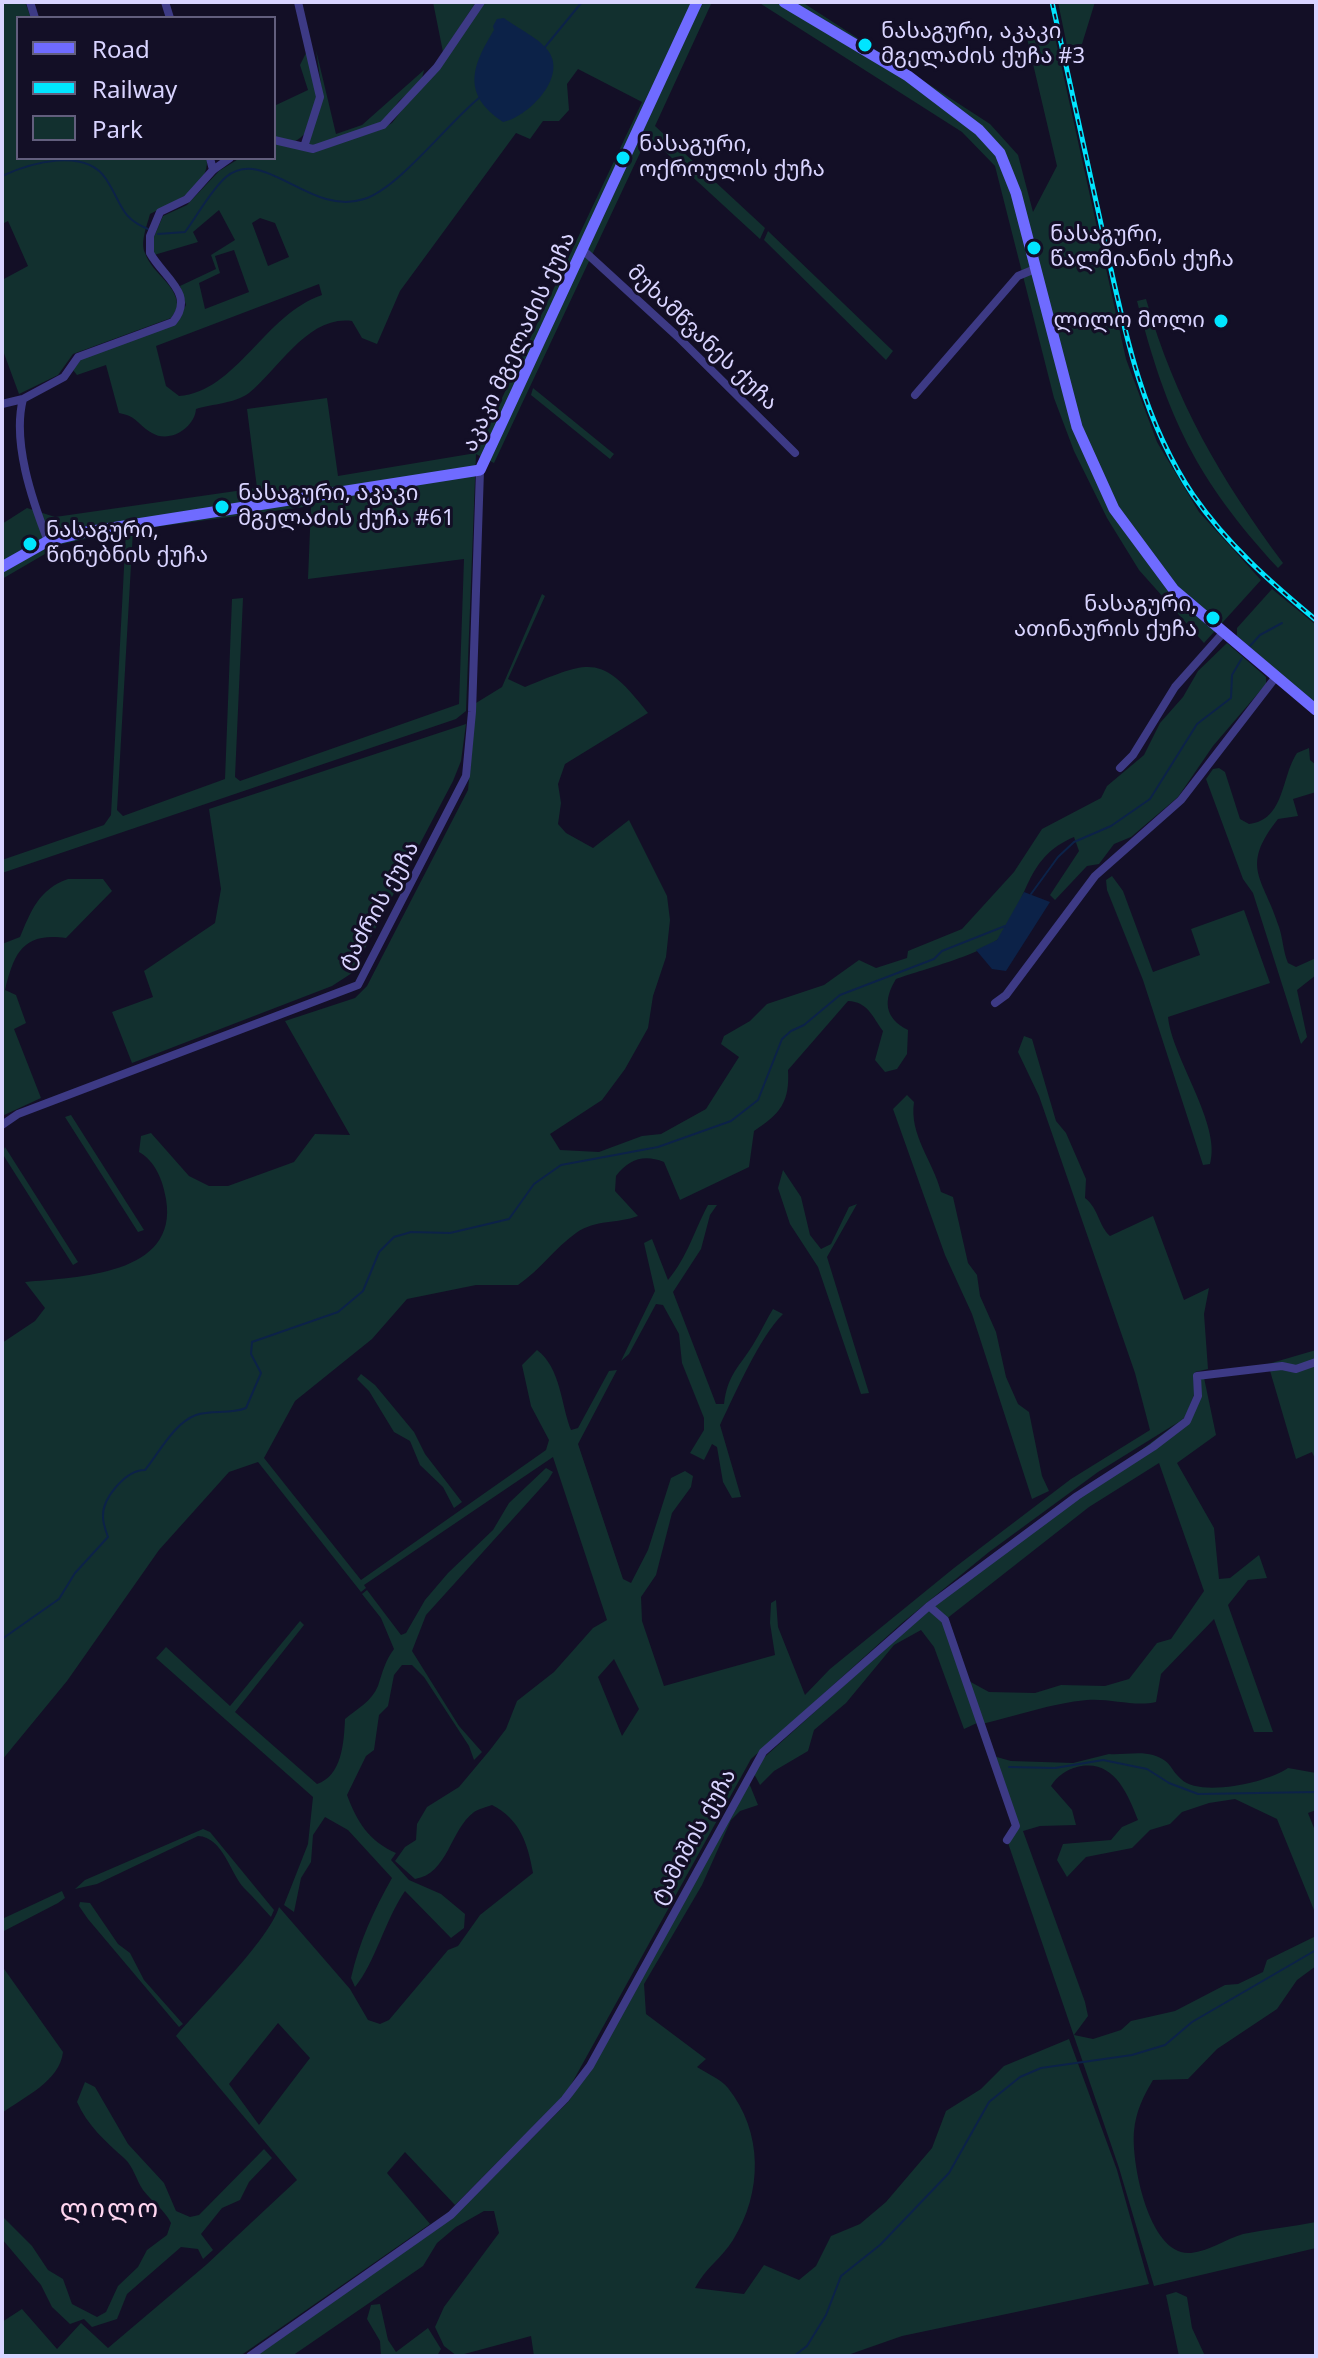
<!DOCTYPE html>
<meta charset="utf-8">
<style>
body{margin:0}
#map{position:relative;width:1318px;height:2358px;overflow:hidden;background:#130f26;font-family:"Noto Sans",sans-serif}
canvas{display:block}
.frame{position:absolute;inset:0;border:4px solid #d9d4ff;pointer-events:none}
.legend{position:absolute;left:16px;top:16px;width:260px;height:144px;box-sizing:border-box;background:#130f26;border:2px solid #625e7d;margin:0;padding:10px 14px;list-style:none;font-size:24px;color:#d9d4ff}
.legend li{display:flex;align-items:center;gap:16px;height:40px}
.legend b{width:40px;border:2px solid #625e7d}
</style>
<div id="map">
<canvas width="1318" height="2358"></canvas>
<div class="frame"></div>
<ul class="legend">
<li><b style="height:10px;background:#6f6bff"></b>Road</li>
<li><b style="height:10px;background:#00e5ff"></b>Railway</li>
<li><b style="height:22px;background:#12302f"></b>Park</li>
</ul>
</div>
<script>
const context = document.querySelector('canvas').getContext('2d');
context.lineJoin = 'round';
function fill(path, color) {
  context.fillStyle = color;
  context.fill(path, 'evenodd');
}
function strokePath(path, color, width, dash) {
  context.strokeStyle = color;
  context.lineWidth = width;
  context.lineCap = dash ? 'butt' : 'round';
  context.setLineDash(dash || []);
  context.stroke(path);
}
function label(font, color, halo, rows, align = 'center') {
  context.font = font + ' "Noto Sans","Noto Sans Georgian",sans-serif';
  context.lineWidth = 6;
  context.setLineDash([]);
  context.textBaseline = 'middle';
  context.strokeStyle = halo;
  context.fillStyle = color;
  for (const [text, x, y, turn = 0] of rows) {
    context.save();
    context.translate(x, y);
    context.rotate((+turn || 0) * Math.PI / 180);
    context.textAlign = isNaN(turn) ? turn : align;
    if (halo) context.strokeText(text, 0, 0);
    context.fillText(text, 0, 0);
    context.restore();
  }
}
fill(new Path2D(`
 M2,2H25L31,18H18V158H207C209,190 173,202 150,214C147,226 140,242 145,253C152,274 180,286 177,309L171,318L73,354L58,375L19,394L2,348V280L28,266L8,221L2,224Z
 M433,2H476L443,52Z
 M484,2H712L655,126L765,228L760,239L648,136L494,463L476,454L466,711L456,719L2,873V860L104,825L111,815L126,530L62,544L2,579V524L27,508L55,517L257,488L247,409L327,398L338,476L476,453L642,102L578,69L567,84L569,110L559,121H543L530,139L516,133L400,291L377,344L362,338L352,321C308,315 279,369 249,393C236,403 212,404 196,409C195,427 170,444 152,433C138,425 137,416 119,413L106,365L77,375L73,370L81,359L176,324L186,305L180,286L216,269L211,255L235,240L219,210L193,232L198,242L154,255L152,241L163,216L187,205L219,171L240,158H274V143L309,151L379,130L392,123ZM260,218L275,223L289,257L268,266L252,223ZM234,250L249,292L205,309L199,283L220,273L215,256ZM319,284L322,295C265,314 236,392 179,396L166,386L156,346ZM311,506L308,579L464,559L459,704L240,781L235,777L243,598L232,599L225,779L123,816L117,810L133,530Z
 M758,2H802L990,124L1018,155L1033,212L1057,166L1026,34L1053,28L1126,359L1157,442L1199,512L1261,580L1204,643L1139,570L1107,518L1074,451L1054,398L995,166L962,132Z
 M1058,2H1095L1082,44L1067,46Z
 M308,49C315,78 328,126 292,143L274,137V106L308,90L300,65Z
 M316,50L336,134L362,125L424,70L421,82L399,101L383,123L314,146L308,145L323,98Z
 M768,231L893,351L886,360L764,240Z
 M1146,299C1175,401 1220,478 1283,563L1278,568C1196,479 1167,417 1137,301Z
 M533,388L614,454L610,459L531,395Z
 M1272,589L1316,625V705L1237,636V628Z
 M542,594L545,596L508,679L525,687C591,660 601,653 648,713L565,764L558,784L561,803L558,824L566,833L593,848L629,820L667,896L670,920L666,957L653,996L648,1028L625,1069L602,1100L550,1134L560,1150L599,1152L642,1136L661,1134L706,1109L739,1057L721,1044L724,1036L750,1021L767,1004L824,985L859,960L876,968L907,958L908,951L962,929L1014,872L1042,829L1101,798L1107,786L1144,755L1160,723L1183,697L1198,671L1227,643L1266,677V684L1213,746L1178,797L1131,837L1114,844L1099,864L1087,866L1055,900L1050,895L1079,851L1074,837C1024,858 1029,900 999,938C986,953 918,971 896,979C883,1000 884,1018 908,1030L907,1054L897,1069L885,1072L875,1060L883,1031C872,1016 868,1002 848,1001L788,1070C790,1102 780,1114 754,1131L749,1167L680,1200L664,1162C644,1154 629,1159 616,1176L615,1191L638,1216C617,1224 596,1219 576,1233C555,1248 540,1270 518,1285H476L407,1299L372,1339L295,1401L264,1458L361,1580L546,1450L549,1440L531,1406L522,1365L537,1350C561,1368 561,1405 571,1430L578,1428L609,1371L617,1370L578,1444L623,1579L631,1583L648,1550L671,1478L685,1471L693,1476L691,1487L672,1513L656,1575L641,1597L642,1621L664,1686L775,1655L770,1623L771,1603L776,1600L778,1627L805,1695L830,1669L954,1568L1071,1479L1150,1430L1135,1373L1039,1096L1018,1052L1024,1036L1032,1039L1056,1121L1066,1133L1086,1179L1085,1198C1099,1209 1098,1225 1110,1236L1153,1216L1184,1300L1209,1288L1204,1314L1208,1369L1195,1372L1194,1395L1185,1418L1098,1472L989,1552L902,1623L751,1759L567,2092L455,2205L405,2152L387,2173L430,2224L240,2356H2V2322L22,2309L57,2349L81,2323L108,2348L206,2265L297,2180L176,2036C202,2005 269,1940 279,1907L350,1989L368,2020L380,2024L389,2020L448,1950L458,1946L480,1915L533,1873C528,1844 520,1819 492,1805C487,1807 478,1809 474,1812C450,1830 448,1874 415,1879L395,1861L405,1847L416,1840L417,1824L427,1807L459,1787L490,1750L506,1729L517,1701L554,1672L593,1628L607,1620L553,1457L364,1585L366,1588L361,1592L258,1462L229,1472L159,1550L67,1681L2,1760V1343L35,1321L45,1308L25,1282C76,1277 179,1276 166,1199C163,1180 155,1161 139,1152L141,1136L151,1133L189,1176L209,1186H228L294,1162L315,1134L350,1135L285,1021L355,998L367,986L468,790L476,703L502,687ZM614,1659L639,1709L622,1736L598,1677ZM278,2023L310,2058L259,2125L229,2084Z
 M466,724L461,761L453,781L352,973L332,986L132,1063L112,1012L153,997L144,971L215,923L221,889L209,809Z
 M1309,748L1310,760L1316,765V792L1293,799L1298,816L1278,819C1239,868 1264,878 1279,927C1283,939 1283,951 1288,963L1296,967L1316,958V975L1297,990L1307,1037L1301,1044L1253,893L1243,879L1206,779L1213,769L1219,768L1225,772L1240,819L1249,824C1285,820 1281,777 1297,753Z
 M1112,876L1123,891L1153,972L1200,955L1191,929L1244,910L1270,983L1168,1017C1172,1058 1222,1125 1210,1164L1203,1165L1143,980L1107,890L1106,880Z
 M68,879H103L112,891L66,938C23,932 14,953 5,990L16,995L26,1023L14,1029L41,1098L2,1116V944L20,937C31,911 39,889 68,879Z
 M907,1095L914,1102C909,1135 933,1161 941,1192L953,1197L968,1263L977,1275L980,1296L996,1332L1006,1377L1018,1404L1029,1412L1042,1476L1049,1491L1032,1499L972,1314L945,1255L893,1109Z
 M71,1115L144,1230L138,1232L65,1117Z
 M5,1147L78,1262L73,1265L2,1153Z
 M783,1170L801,1197L810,1235L821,1249L831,1244L849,1207L857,1204L827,1257L869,1393L861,1394L818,1267L790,1224L778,1188Z
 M708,1205H717L710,1215L701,1249L673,1292L716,1404H724C728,1373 739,1368 754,1343C761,1332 766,1320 773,1309L783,1314C759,1338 736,1392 720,1425L741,1497L732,1498L723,1482L717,1447L712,1444L704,1460L690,1453L704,1430V1418L682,1363L679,1334L663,1305L656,1304L629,1354L621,1361L655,1291L644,1243L652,1239L668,1280C688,1256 694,1231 708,1205Z
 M1316,1350V1461L1312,1452L1296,1459L1268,1364Z
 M1203,1373L1216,1435L1177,1463L1214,1528L1219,1579L1230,1578L1259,1555L1267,1578L1248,1580L1228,1605L1273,1732H1254L1214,1619L1161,1674L1156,1702C1134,1707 1110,1698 1087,1700C1052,1703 1016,1716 982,1724L967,1680L989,1692L1035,1693L1061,1685L1105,1686L1129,1679L1157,1643L1171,1639L1204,1591L1159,1463L1089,1507L945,1620L977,1723L964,1729L934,1647L921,1630L894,1645L846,1703L814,1730L808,1751L774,1771L760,1785L753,1772L758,1763L930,1608L1192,1412L1197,1376Z
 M361,1374L375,1385L414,1432L425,1454L462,1502L454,1508L443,1487L420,1465L410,1441L394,1432L369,1391L357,1379Z
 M546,1468L553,1472L548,1480L426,1615L412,1651L459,1726L482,1752L474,1760L469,1746L424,1677L412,1665H402L394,1675L388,1706L379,1715L374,1750L366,1756L347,1795C357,1822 369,1841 396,1853L391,1860L409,1880L441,1894L465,1914L464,1928L451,1938L405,1891C385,1920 375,1963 355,1987L351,1978C359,1942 374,1910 392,1878L348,1830L325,1817L313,1835L311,1862L301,1878L294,1912L284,1905L308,1844L313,1797L156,1658L166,1647L230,1706L300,1621L304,1625L235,1712L317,1784C342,1776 344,1742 345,1719C357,1709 372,1701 378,1686C383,1671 385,1661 394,1649L381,1618L362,1594L367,1590L401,1635L406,1633L425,1600L448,1573L493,1530L509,1503Z
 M1109,1754C1123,1755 1140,1751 1153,1755C1173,1762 1168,1767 1181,1779C1200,1798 1269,1782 1288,1768L1316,1773V1810L1308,1813L1316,1833V1915L1277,1819L1235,1799L1209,1803L1182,1812L1170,1824L1150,1830L1132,1848L1086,1857L1067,1877L1057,1860L1063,1844L1111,1840L1122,1827L1138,1820C1127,1791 1112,1758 1077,1767C1066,1770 1057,1776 1051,1786L1072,1810L1076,1825L1040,1826L1023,1831L1085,2002L1088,2016L1074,2035L1093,2039L1121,2030L1131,2021L1175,2011L1225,1985L1238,1984L1263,1972L1267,1960L1316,1936V1966L1297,1980L1277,2009L1217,2049L1188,2079L1153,2080C1143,2097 1136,2111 1134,2131C1131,2162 1149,2257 1191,2253C1209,2251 1226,2239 1243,2234C1267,2229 1292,2227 1316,2222V2248L1154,2286L1119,2168L1007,1840L1016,1825L993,1756L1011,1761L1073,1763Z
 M749,1783L758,1805L740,1811L731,1820L702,1885L644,1984L646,2014L706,2059L697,2067C706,2073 721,2079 728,2088C763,2132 763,2192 733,2240C723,2257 705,2268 695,2288L744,2294L764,2265L799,2280L816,2266L831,2236L860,2224L886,2202L932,2148L946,2111L981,2089L1004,2066L1069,2039L1117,2170L1149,2284L902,2336L845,2356H534L531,2336L457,2356L444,2346L435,2327L444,2307L499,2233L494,2211H484L456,2227L437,2243L423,2266L292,2356H256L452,2218L569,2101Z
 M203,1829L210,1832L274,1910L271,1917C262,1907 254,1898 244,1888C230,1873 223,1837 198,1836L97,1884L75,1889L85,1880Z
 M62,1891L65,1898L58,1903L2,1932V1919Z
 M80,1902L90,1903L118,1944L130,1953L144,1980L183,2024L179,2027L88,1919L79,1906Z
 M2,1966L63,2052C60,2081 24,2097 2,2113Z
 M85,2082L95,2087L128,2144L164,2183L176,2211L190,2217L199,2215L264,2149L272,2158L249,2182L240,2200L222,2208L201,2234L213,2250L203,2259L198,2249L181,2247L127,2294L117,2319L92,2327L84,2319L70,2324L52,2307L41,2285L2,2239V2216L32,2246L48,2270L63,2279L72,2304L97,2317L106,2312L118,2286L138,2267L147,2250L167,2235L171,2223C164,2209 152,2202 143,2190C136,2180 134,2167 124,2158C106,2142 87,2125 77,2102Z
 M1176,2292L1187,2297L1192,2328L1205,2356H1179L1166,2295Z
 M380,2304L388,2340L396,2352L428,2328L441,2349L437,2356H381L380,2341L367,2319L371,2305Z`), '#12302f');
fill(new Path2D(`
 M504,18C517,28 541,39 549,52C567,79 526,118 503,122C461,94 472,66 494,30L493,26L497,19Z
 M1024,892L1050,902L1006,971L992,969L976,950L997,940Z`), '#0c2248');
strokePath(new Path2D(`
 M545,47L582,2
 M2,176C30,163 85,147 106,179C122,203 120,218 148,229
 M158,234L185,232C198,215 210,191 226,177C264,145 310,217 364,199C399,188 448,123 479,98
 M1250,646L1260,635L1282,623
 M1031,894L1058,857L1074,842L1111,826L1150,799L1197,724L1231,698L1232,675L1242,658
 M2,1639L59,1599L75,1573L108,1537C106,1531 103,1524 103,1517C102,1498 126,1470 145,1470C159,1453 174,1423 196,1415C212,1409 229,1415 246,1408L261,1373L251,1354L252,1342L338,1312L363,1291L379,1252L394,1237L411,1232L450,1233L509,1219L534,1184L561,1165L658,1147L731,1121L758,1100L782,1039L791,1031L804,1025L840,995L934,959L942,951L1005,926
 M1009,1767L1055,1768L1103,1760L1147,1769L1169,1783L1198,1794L1316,1792
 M794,2356L807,2346L826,2315L841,2276L880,2245L949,2173L989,2102L1020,2077L1041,2068L1132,2055L1165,2045L1192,2022L1316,1950`), '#0c2248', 2);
strokePath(new Path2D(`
 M30,2L35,18
 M165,2L170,18
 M298,2L320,97L304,147
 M274,140L313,149L383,125L437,67L481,2
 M210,158L213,170
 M584,251L678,337L795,453
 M915,395L1018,276L1035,269
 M23,399C12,442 32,500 48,541
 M2,404L23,399L64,377L78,357L173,322C196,294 164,278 150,253V236L160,212L187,199L213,170L230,158
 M1120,768L1133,755L1175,687L1223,633
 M995,1003L1006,995L1095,876L1181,800L1275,678
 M2,1125L18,1114L358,985L466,776L472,712L480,470
 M929,1606L945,1620L1016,1826L1007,1840
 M250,2356L451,2215L565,2099L590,2066L763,1752L929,1606L1077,1496L1153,1447L1187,1421L1198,1396L1197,1376L1282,1366L1296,1369L1316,1362`), '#3d3a85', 8);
strokePath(new Path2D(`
 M784,2L908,76L979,130L1000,153L1016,193L1077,427L1114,509L1174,590L1316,710
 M2,567L48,541L86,532L480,470L697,2`), '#6f6bff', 11);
const rail = new Path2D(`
 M1052,2C1069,79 1086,156 1103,233C1123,324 1140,416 1193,495C1227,544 1270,582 1316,620`);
strokePath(rail, '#00e5ff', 5);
strokePath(rail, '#130f26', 2, [6]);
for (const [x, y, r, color] of [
 [865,45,8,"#00e5ff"],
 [623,158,8,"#00e5ff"],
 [1034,248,8,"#00e5ff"],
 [1221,321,8,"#00e5ff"],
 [222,507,8,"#00e5ff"],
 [30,544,8,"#00e5ff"],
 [1213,618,8,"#00e5ff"]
]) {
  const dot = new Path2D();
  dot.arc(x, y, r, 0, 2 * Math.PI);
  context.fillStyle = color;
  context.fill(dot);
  strokePath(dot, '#130f26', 3);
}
label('22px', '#d9d4ff', '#130f26', [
 ["ნასაგური, აკაკი",881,32],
 ["მგელაძის ქუჩა #3",881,57],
 ["ნასაგური,",639,145],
 ["ოქროულის ქუჩა",639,170],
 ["ნასაგური,",1050,235],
 ["წალმიანის ქუჩა",1050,260],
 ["ლილო მოლი",1205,321,"right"],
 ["ნასაგური, აკაკი",238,494],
 ["მგელაძის ქუჩა #61",238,519],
 ["ნასაგური,",46,531],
 ["წინუბნის ქუჩა",46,556],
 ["ნასაგური,",1197,605,"right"],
 ["ათინაურის ქუჩა",1197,630,"right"]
], 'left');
label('22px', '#d9d4ff', '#130f26', [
 ["მუხამწვანეს ქუჩა",702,338,44],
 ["აკაკი მგელაძის ქუჩა",519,342,-65],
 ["ტაძრის ქუჩა",379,906,-61],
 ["ტამიშის ქუჩა",694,1837,-61]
]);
context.letterSpacing = '2px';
label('26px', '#ffd6f0', '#130f26', [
 ["ლილო",110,2210]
]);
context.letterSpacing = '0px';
</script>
